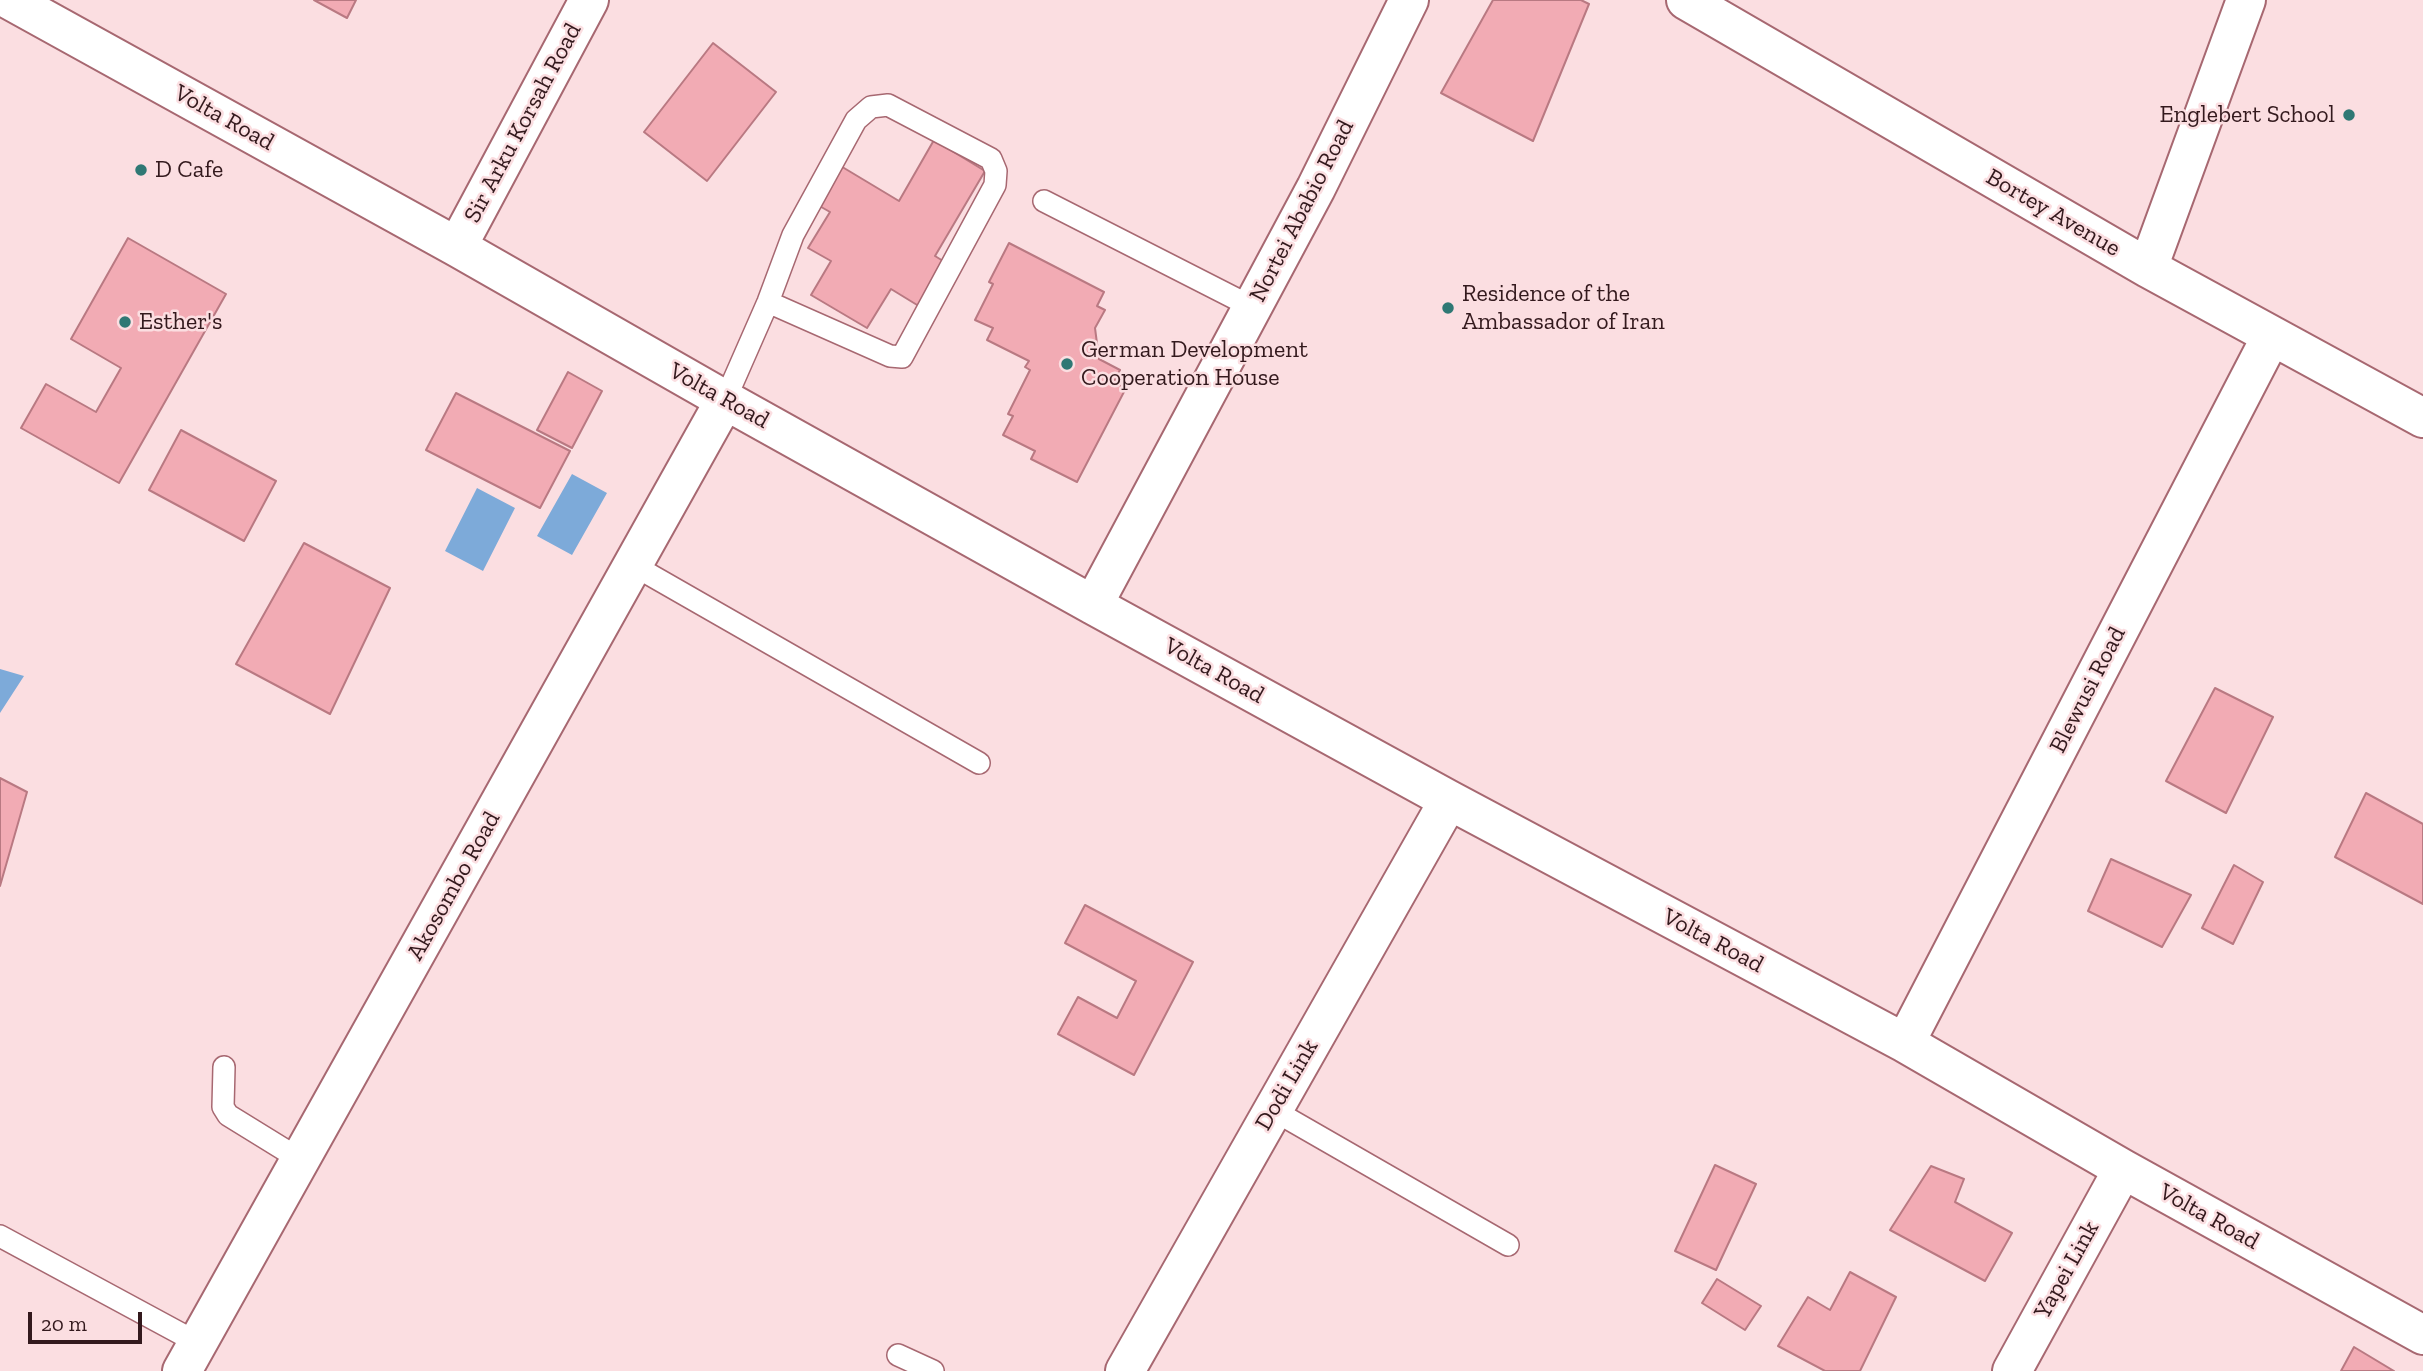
<!DOCTYPE html>
<style>
body{margin:0}
#map{position:relative;width:2423px;height:1371px;overflow:hidden;background:#fbdee1;font-family:"Zilla Slab",serif}
canvas{display:block}
.scale{position:absolute;left:28px;top:1312px;width:114px;height:32px;box-sizing:border-box;border:4px solid #33191d;border-top:0;padding-left:9px;font-size:21px;line-height:24px;white-space:nowrap;color:#33191d;-webkit-text-stroke:5px #fbdee1;paint-order:stroke}
</style>
<div id="map">
<canvas width="2423" height="1371"></canvas>
<div class="scale">20 m</div>
</div>
<script>
const context = document.querySelector('canvas').getContext('2d');
context.lineJoin = 'round';
function fill(path, color) {
  context.fillStyle = color;
  context.fill(path, 'evenodd');
}
function strokePath(path, color, width, dash) {
  context.strokeStyle = color;
  context.lineWidth = width;
  context.lineCap = dash ? 'butt' : 'round';
  context.setLineDash(dash || []);
  context.stroke(path);
}
function label(font, color, halo, rows, align = 'center') {
  context.font = font + ' "Zilla Slab",serif';
  context.lineWidth = 5;
  context.setLineDash([]);
  context.textBaseline = 'middle';
  context.strokeStyle = halo;
  context.fillStyle = color;
  for (const [text, x, y, turn = 0] of rows) {
    context.save();
    context.translate(x, y);
    context.rotate((+turn || 0) * Math.PI / 180);
    context.textAlign = isNaN(turn) ? turn : align;
    if (halo) context.strokeText(text, 0, 0);
    context.fillText(text, 0, 0);
    context.restore();
  }
}
fill(new Path2D(`
 M572,474L607,493L572,555L537,536Z
 M477,488L515,508L483,571L445,551Z
 M0,669L24,676L0,713Z`), '#7daad9');
const building = new Path2D(`
 M314,0H356L347,18Z
 M1493,0H1581L1589,4L1533,141L1441,93Z
 M713,43L776,92L707,181L644,132Z
 M934,140L985,171L935,256L948,264L922,308L891,289L867,328L811,295L831,261L808,248L830,212L816,204L839,165L899,201Z
 M128,238L226,294L119,483L21,428L46,384L96,412L121,368L71,339Z
 M1009,243L1104,292L1097,306L1105,310L1095,328L1099,359L1120,370L1114,382L1126,388L1077,482L1031,459L1035,451L1003,435L1013,416L1008,414L1030,370L1025,367L1029,361L987,340L993,328L975,320L993,284L989,282Z
 M568,372L602,391L572,448L537,430Z
 M456,393L570,451L540,508L426,450Z
 M181,430L276,481L244,541L149,490Z
 M304,543L390,588L330,714L236,664Z
 M2215,688L2273,717L2226,813L2166,781Z
 M0,778L27,792L0,886Z
 M2366,793L2423,824V904L2335,857Z
 M2111,859L2191,895L2162,947L2088,911Z
 M2234,865L2263,882L2233,944L2202,928Z
 M1085,905L1193,962L1134,1075L1058,1034L1078,997L1117,1018L1136,981L1065,943Z
 M1715,1165L1756,1184L1716,1270L1675,1251Z
 M1931,1166L1964,1179L1955,1202L2012,1233L1985,1281L1890,1230Z
 M1850,1272L1896,1297L1860,1371H1825L1778,1346L1808,1297L1830,1310Z
 M1717,1279L1761,1306L1745,1330L1702,1303Z
 M2354,1347L2394,1371H2341Z`);
fill(building, '#f2abb4');
strokePath(building, '#b97982', 2);
const service = new Path2D(`
 M1044,201L1252,307
 M725,400L768,302L793,235L856,120L871,107L888,105L991,159L996,171L995,185L902,357L890,356L768,302
 M633,565L979,763
 M224,1067L223,1107L228,1115L301,1160
 M1273,1110L1508,1245
 M0,1236L198,1343
 M898,1355L933,1371`);
const minor = new Path2D(`
 M10,0L457,247L725,400L1093,605L1449,800L1905,1043L2123,1169L2423,1335
 M1686,0L2148,268L2423,418
 M457,247L589,0
 M2148,268L2246,0
 M1093,605L1316,188L1409,0
 M1905,1043L2271,337
 M182,1371L725,400
 M1125,1371L1449,800
 M2012,1371L2123,1169`);
strokePath(service, '#a76871', 24);
strokePath(minor, '#a76871', 42);
strokePath(service, '#fff', 21);
strokePath(minor, '#fff', 38);
for (const [x, y, r, color] of [
 [2349,115,7,"#2f7874"],
 [141,170,7,"#2f7874"],
 [1448,308,7,"#2f7874"],
 [125,322,7,"#2f7874"],
 [1067,364,7,"#2f7874"]
]) {
  const dot = new Path2D();
  dot.arc(x, y, r, 0, 2 * Math.PI);
  context.fillStyle = color;
  context.fill(dot);
  strokePath(dot, '#fbdee1', 2.5);
}
label('24px', '#33191d', '#fbdee1', [
 ["Englebert School",2335,115,"right"],
 ["D Cafe",155,170],
 ["Residence of the",1462,294],
 ["Ambassador of Iran",1462,322],
 ["Esther's",139,322],
 ["German Development",1081,350],
 ["Cooperation House",1081,378]
], 'left');
label('24px', '#33191d', '#fbdee1', [
 ["Volta Road",224,118,29],
 ["Sir Arku Korsah Road",523,123,-62],
 ["Nortei Ababio Road",1302,211,-63],
 ["Bortey Avenue",2053,213,30],
 ["Volta Road",719,396,29],
 ["Volta Road",1214,671,29],
 ["Blewusi Road",2088,690,-63],
 ["Akosombo Road",454,886,-61],
 ["Volta Road",1713,941,28],
 ["Dodi Link",1287,1085,-60],
 ["Volta Road",2209,1217,29],
 ["Yapei Link",2067,1270,-61]
]);
</script>
